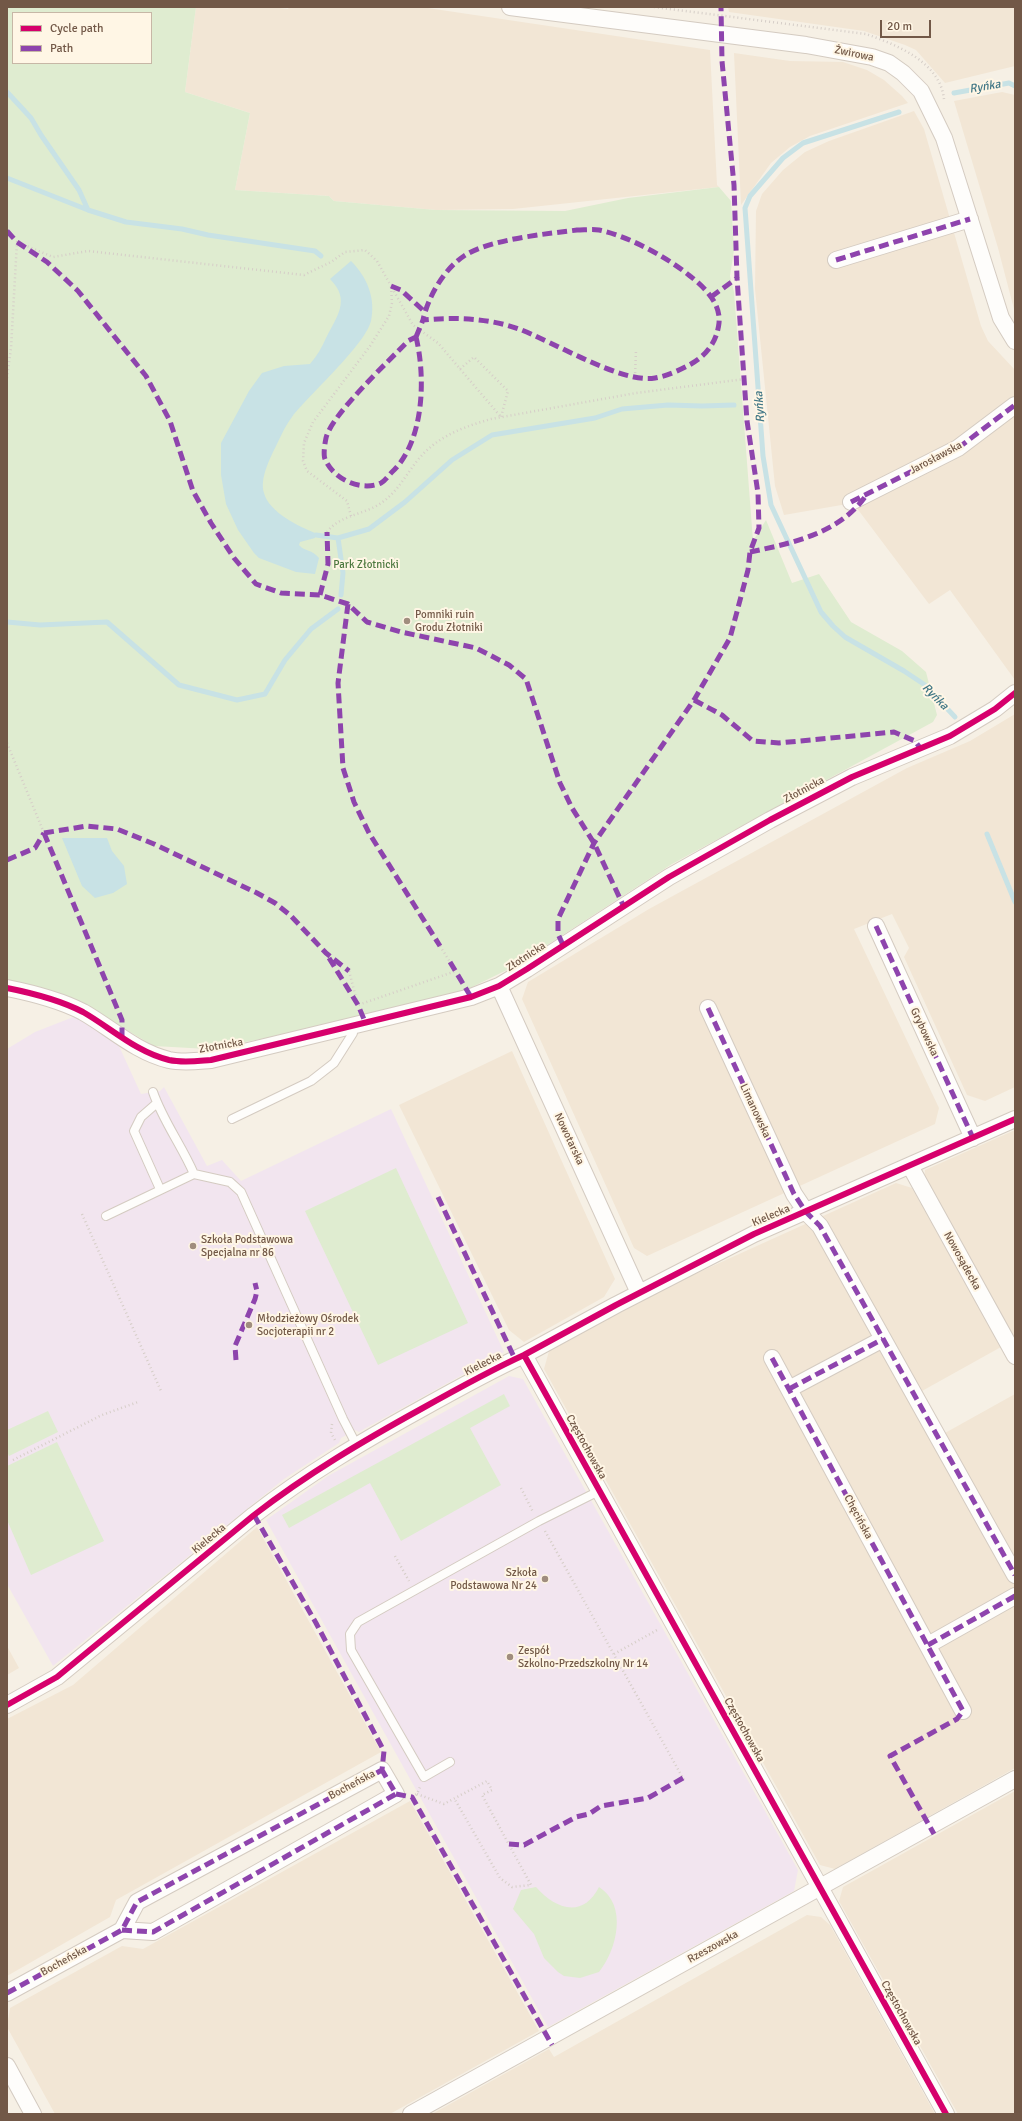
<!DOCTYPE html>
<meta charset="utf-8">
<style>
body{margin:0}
#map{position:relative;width:1022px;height:2121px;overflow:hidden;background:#f6f0e5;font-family:Signika,sans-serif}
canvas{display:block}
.frame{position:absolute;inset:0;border:8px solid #725847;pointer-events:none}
.legend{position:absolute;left:12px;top:12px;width:140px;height:52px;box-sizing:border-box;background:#fff6e5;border:1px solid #c7b7a6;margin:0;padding:5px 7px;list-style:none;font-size:12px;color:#725847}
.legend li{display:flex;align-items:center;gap:8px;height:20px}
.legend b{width:20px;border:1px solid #c7b7a6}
.scale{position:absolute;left:880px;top:20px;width:51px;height:18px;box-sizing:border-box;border:2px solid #725847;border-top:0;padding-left:5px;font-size:12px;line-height:14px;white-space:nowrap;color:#725847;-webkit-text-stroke:3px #fff6e5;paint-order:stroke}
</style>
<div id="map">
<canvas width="1022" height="2121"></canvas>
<div class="frame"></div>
<ul class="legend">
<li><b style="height:5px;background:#d6006c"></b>Cycle path</li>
<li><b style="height:5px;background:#8e44ad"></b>Path</li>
</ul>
<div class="scale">20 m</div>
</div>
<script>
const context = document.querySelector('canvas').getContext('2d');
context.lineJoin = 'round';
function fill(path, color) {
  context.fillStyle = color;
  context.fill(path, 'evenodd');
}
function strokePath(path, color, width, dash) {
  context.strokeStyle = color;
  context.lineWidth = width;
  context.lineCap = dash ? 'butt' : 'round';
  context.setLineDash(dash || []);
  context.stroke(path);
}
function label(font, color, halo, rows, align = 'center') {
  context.font = font + ' Signika,sans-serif';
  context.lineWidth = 4;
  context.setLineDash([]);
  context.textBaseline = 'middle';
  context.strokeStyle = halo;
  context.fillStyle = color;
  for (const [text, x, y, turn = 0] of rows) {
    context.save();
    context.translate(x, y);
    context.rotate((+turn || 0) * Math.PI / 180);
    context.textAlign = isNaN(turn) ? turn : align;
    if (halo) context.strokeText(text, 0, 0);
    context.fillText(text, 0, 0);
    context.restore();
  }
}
fill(new Path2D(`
 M196,7H271L288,9L289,7H421L710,50L717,185L719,187L513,209L436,210L334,201L329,196L235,190L250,113L185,92Z
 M728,7H1015V66L945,83L916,50L905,45L864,31L729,12Z
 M734,53L790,61L843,62L867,70L884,80L902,96L908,103L810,136L790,147L771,163L741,205Z
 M1002,92L1015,95V313L998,248L954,101Z
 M914,111L924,129L981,326L988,341L1015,370V680L950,590L929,604L853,503L784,515L775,486L755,289L756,211L762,194L783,170L805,152L829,141Z
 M1015,714V1087L985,1101L967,1095L904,957L909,948L892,914L854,929L939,1108L935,1124L647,1256L634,1248L522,999L528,982L649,909L907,768L970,741Z
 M512,1051L615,1279L604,1297L524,1342L509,1330L399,1105Z
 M1015,1130V1345L924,1181L925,1170Z
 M896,1183L912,1188L1001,1347L922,1391L945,1433L1015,1394V1768L835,1869L820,1865L544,1369L549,1351L664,1288Z
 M257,1527L381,1752L116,1900L110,1917L7,1976V1719L73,1685Z
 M7,1646L19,1668L7,1675Z
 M1015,1791V2114H958L839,1901L843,1887Z
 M410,1801L539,2031L390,2114H55L7,2027L10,2008L122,1946L143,1949Z
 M807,1915L821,1917L830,1925L935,2114H432L549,2049L554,2057Z`), '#f2e6d5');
fill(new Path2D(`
 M76,1016L118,1044L141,1094L160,1091L164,1087L207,1166L222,1160L241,1181L391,1109L504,1352L364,1429L359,1432L355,1430L341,1438L339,1443L284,1479L53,1666L7,1584V1049L35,1032Z
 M509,1376L523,1379L798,1870L794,1891L548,2027L266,1520L328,1476Z`), '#f2e5ef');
fill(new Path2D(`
 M7,7H196L185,92L250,113L235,190L329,196L334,201L436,210L565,211L628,198L719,187L731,201L734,250L730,276L734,292L753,541L766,520L792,583L819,574L851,622L902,651L926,672L937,715L933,722L672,864L515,966L464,991L288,1034L208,1049L154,1046L82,1004L48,991L7,980ZM13,13H151V63H13Z
 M396,1168L468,1323L378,1365L305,1211Z
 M504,1394L510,1406L470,1428L501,1485L401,1541L370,1483L289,1528L282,1515Z
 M48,1411L58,1432L9,1456L7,1452V1430Z
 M57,1442L104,1541L31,1575L7,1520V1466Z
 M536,1887C555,1909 583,1919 599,1887C628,1905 617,1950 599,1972L580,1978L564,1976L558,1972L544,1958L534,1934L513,1909L521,1890Z`), '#dfecd0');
fill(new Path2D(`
 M351,261C367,277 376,298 371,321C365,345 309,395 292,417C284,427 279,441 273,452C268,463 260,480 264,493C269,512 298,526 315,533V538L300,542L299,545C305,552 312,549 319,558L315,574L296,572L259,558L254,553L238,530L226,504L221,475V443L249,391L262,373L284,366L310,364C317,356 322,347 326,338C337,316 351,300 330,279Z
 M62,838H107L112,851L124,866L127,884L113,893L95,898L82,886Z`), '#c8e2e5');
strokePath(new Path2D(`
 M7,92L31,118L41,135L79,190L88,210L126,222L182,229L208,235L315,251L321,256
 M954,93L1009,83L1015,86
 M899,112L803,143L783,158L750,196L745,208L763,456L771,505L821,612L833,626L845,637L904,671L925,685L955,717
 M7,178L88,210
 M316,535L338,538L369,529L405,502L452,460L492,435L595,418L622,409L668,405L702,406L734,405
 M338,538L343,573L341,595
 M7,622L40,625L107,622L179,685L237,700L265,694L285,660L311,629L338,609
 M987,834L1015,902`), '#c8e2e5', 5);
const lane = new Path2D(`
 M153,1092C163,1121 182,1146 194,1174
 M157,1103L141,1117L134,1131L160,1189
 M232,1119L311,1081L334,1063L353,1033L352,1027
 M106,1216L194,1174L230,1182L241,1192L343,1419L356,1444
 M450,1762L424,1777L351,1650L350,1634L358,1622L539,1521L599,1491`);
const street = new Path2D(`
 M510,7L806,45L872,57L889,63L903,73L921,91L944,138L1001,318L1015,341
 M836,260L970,219
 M851,502L958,448L1015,405
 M876,926L973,1138
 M499,986L639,1293
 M7,988C32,993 60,1000 83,1012C111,1028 136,1052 169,1060C183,1063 197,1061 211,1060L471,997L499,986L527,969L669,877L770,820L852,777L950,736L995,709L1015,693
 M708,1008L794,1194L806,1212L820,1226L1015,1575
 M910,1166L1015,1356
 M524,1355L946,2114
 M772,1358L963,1711
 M789,1389L883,1339
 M928,1645L1015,1596
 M7,1705L57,1677L254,1515C307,1474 363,1441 421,1409C455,1390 489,1371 524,1355L616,1305L754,1234L1015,1119
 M7,1993L122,1930L137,1902L382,1770L396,1794L153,1932L122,1930
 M7,2066L33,2114
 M411,2114L1015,1779`);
strokePath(lane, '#d4cbc1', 10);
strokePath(street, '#d4cbc1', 18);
strokePath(new Path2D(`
 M654,7L866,34C897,45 940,62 944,99
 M460,369L474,357L508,391L501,417
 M635,377L636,350
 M7,378L11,348L17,242L53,257L88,251L304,275L331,262L345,252L365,250L377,261L391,286
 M351,516L347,501L307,471L303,461L304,443L313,422L370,346L389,316L392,303L391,286L413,325L438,343L501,417
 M327,532C339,516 361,515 378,505C399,493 408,469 424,453C443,434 467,426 491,419L636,393L745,379
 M7,743L44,833
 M440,946L450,962
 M349,971L358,1005L456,971
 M82,1214L161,1391
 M332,1424L331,1433L335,1440
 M13,1460L102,1415L138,1402
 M521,1488L533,1512
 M545,1531L684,1780
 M395,1556L409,1581
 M614,1654L659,1629
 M417,1794L444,1804L487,1781L492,1790L482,1795L531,1885L512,1887L500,1878L454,1798
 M412,1797L417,1794L420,1787`), '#d6cec8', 2.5, [1, 3]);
strokePath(lane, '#fefdfb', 8);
strokePath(street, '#fefdfb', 16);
strokePath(new Path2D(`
 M577,230C584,230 592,229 599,230C628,236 667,257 690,276C704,287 721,303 719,323C717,341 707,355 691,364C680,370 667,376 655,378C622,384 552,341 519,329C488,318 455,317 423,320C428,297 444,269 464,256C490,239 546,234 577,230Z
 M7,231L17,242L47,262L78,291L146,376L170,421L193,491L211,523L234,558L256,584L281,593L320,595L348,604L367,622L401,632L476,648L509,665L526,679L560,783L572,808L594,843L623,905
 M836,260L970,219
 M391,286L401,290L425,312
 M711,297L737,278
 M416,337C426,378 424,442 392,472C388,476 385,481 381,483C361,492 333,479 325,459C323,454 325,443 326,438C331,415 390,360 408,341Z
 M416,337L423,320
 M851,502L958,448L1015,405
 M750,552C793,543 841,533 867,494
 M320,595L328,564L327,532
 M348,604L338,683L343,768L354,802L369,833L440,946
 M694,700L722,715L753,741L779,743L894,732L915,741L921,749
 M44,833L87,826L117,829L154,844L257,893L275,903L290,915L326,953L349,971
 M44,833L122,1020V1038
 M7,860L35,848L44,833
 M876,926L973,1138
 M563,945L558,934V919L594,843L694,700L730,638L748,570L750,552L759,528L758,493L747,421L737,278L734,185L722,61L721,7
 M329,958L358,1005L366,1024
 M450,962L471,997
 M708,1008L794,1194L806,1212L820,1226L1015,1575
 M438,1197L515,1359
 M772,1358L963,1711L957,1719L890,1756L934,1834
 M236,1360L235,1346L255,1299L257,1291L255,1283
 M789,1389L883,1339
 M254,1515L316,1623L384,1751L382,1770
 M928,1645L1015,1596
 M396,1794L412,1797L552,2045
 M509,1844L524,1845L576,1817L589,1814L601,1806L648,1798L683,1778
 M122,1930L153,1932L396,1794L382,1770
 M7,1993L122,1930L137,1902L382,1770`), '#8e44ad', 5, [10, 5]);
strokePath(new Path2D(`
 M7,988C32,993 60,1000 83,1012C111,1028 136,1052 169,1060C183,1063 197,1061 211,1060L471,997L499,986L527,969L669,877L770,820L852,777L950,736L995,709L1015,693
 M524,1355L946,2114
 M7,1705L57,1677L254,1515C307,1474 363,1441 421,1409C455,1390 489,1371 524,1355L616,1305L754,1234L1015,1119`), '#d6006c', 6);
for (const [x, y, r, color] of [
 [407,621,4,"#a08d7e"],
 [193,1246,4,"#a08d7e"],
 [249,1325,4,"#a08d7e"],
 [545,1579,4,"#a08d7e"],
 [510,1657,4,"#a08d7e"]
]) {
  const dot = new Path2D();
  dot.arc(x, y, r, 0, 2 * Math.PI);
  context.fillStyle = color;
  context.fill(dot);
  strokePath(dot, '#fff6e5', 1.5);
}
label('11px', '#725847', '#fff6e5', [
 ["Żwirowa",854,54,12],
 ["Jarosławska",936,458,-28],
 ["Złotnicka",804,790,-28],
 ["Złotnicka",526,957,-33],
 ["Grybowska",924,1032,65],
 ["Złotnicka",221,1046,-10],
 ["Limanowska",755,1111,65],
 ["Nowotarska",569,1139,65],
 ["Kielecka",771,1216,-23],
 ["Nowosądecka",962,1261,61],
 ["Kielecka",483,1364,-27],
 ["Częstochowska",586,1447,61],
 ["Chęcińska",858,1517,62],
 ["Kielecka",209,1539,-40],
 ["Częstochowska",744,1730,61],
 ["Bocheńska",352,1785,-28],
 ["Rzeszowska",713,1947,-29],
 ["Bocheńska",64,1961,-29],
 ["Częstochowska",901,2013,61]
]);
label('11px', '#4d783f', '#fff6e5', [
 ["Park Złotnicki",366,565]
]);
label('11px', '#725847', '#fff6e5', [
 ["Pomniki ruin",415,615],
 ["Grodu Złotniki",415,628],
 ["Szkoła Podstawowa",201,1240],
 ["Specjalna nr 86",201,1253],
 ["Młodzieżowy Ośrodek",257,1319],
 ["Socjoterapii nr 2",257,1332],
 ["Szkoła",537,1573,"right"],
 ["Podstawowa Nr 24",537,1586,"right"],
 ["Zespół",518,1651],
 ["Szkolno-Przedszkolny Nr 14",518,1664]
], 'left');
label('italic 12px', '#417786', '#fff6e5', [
 ["Ryńka",985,87,-10],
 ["Ryńka",760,407,-94],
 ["Ryńka",935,697,45]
]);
</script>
